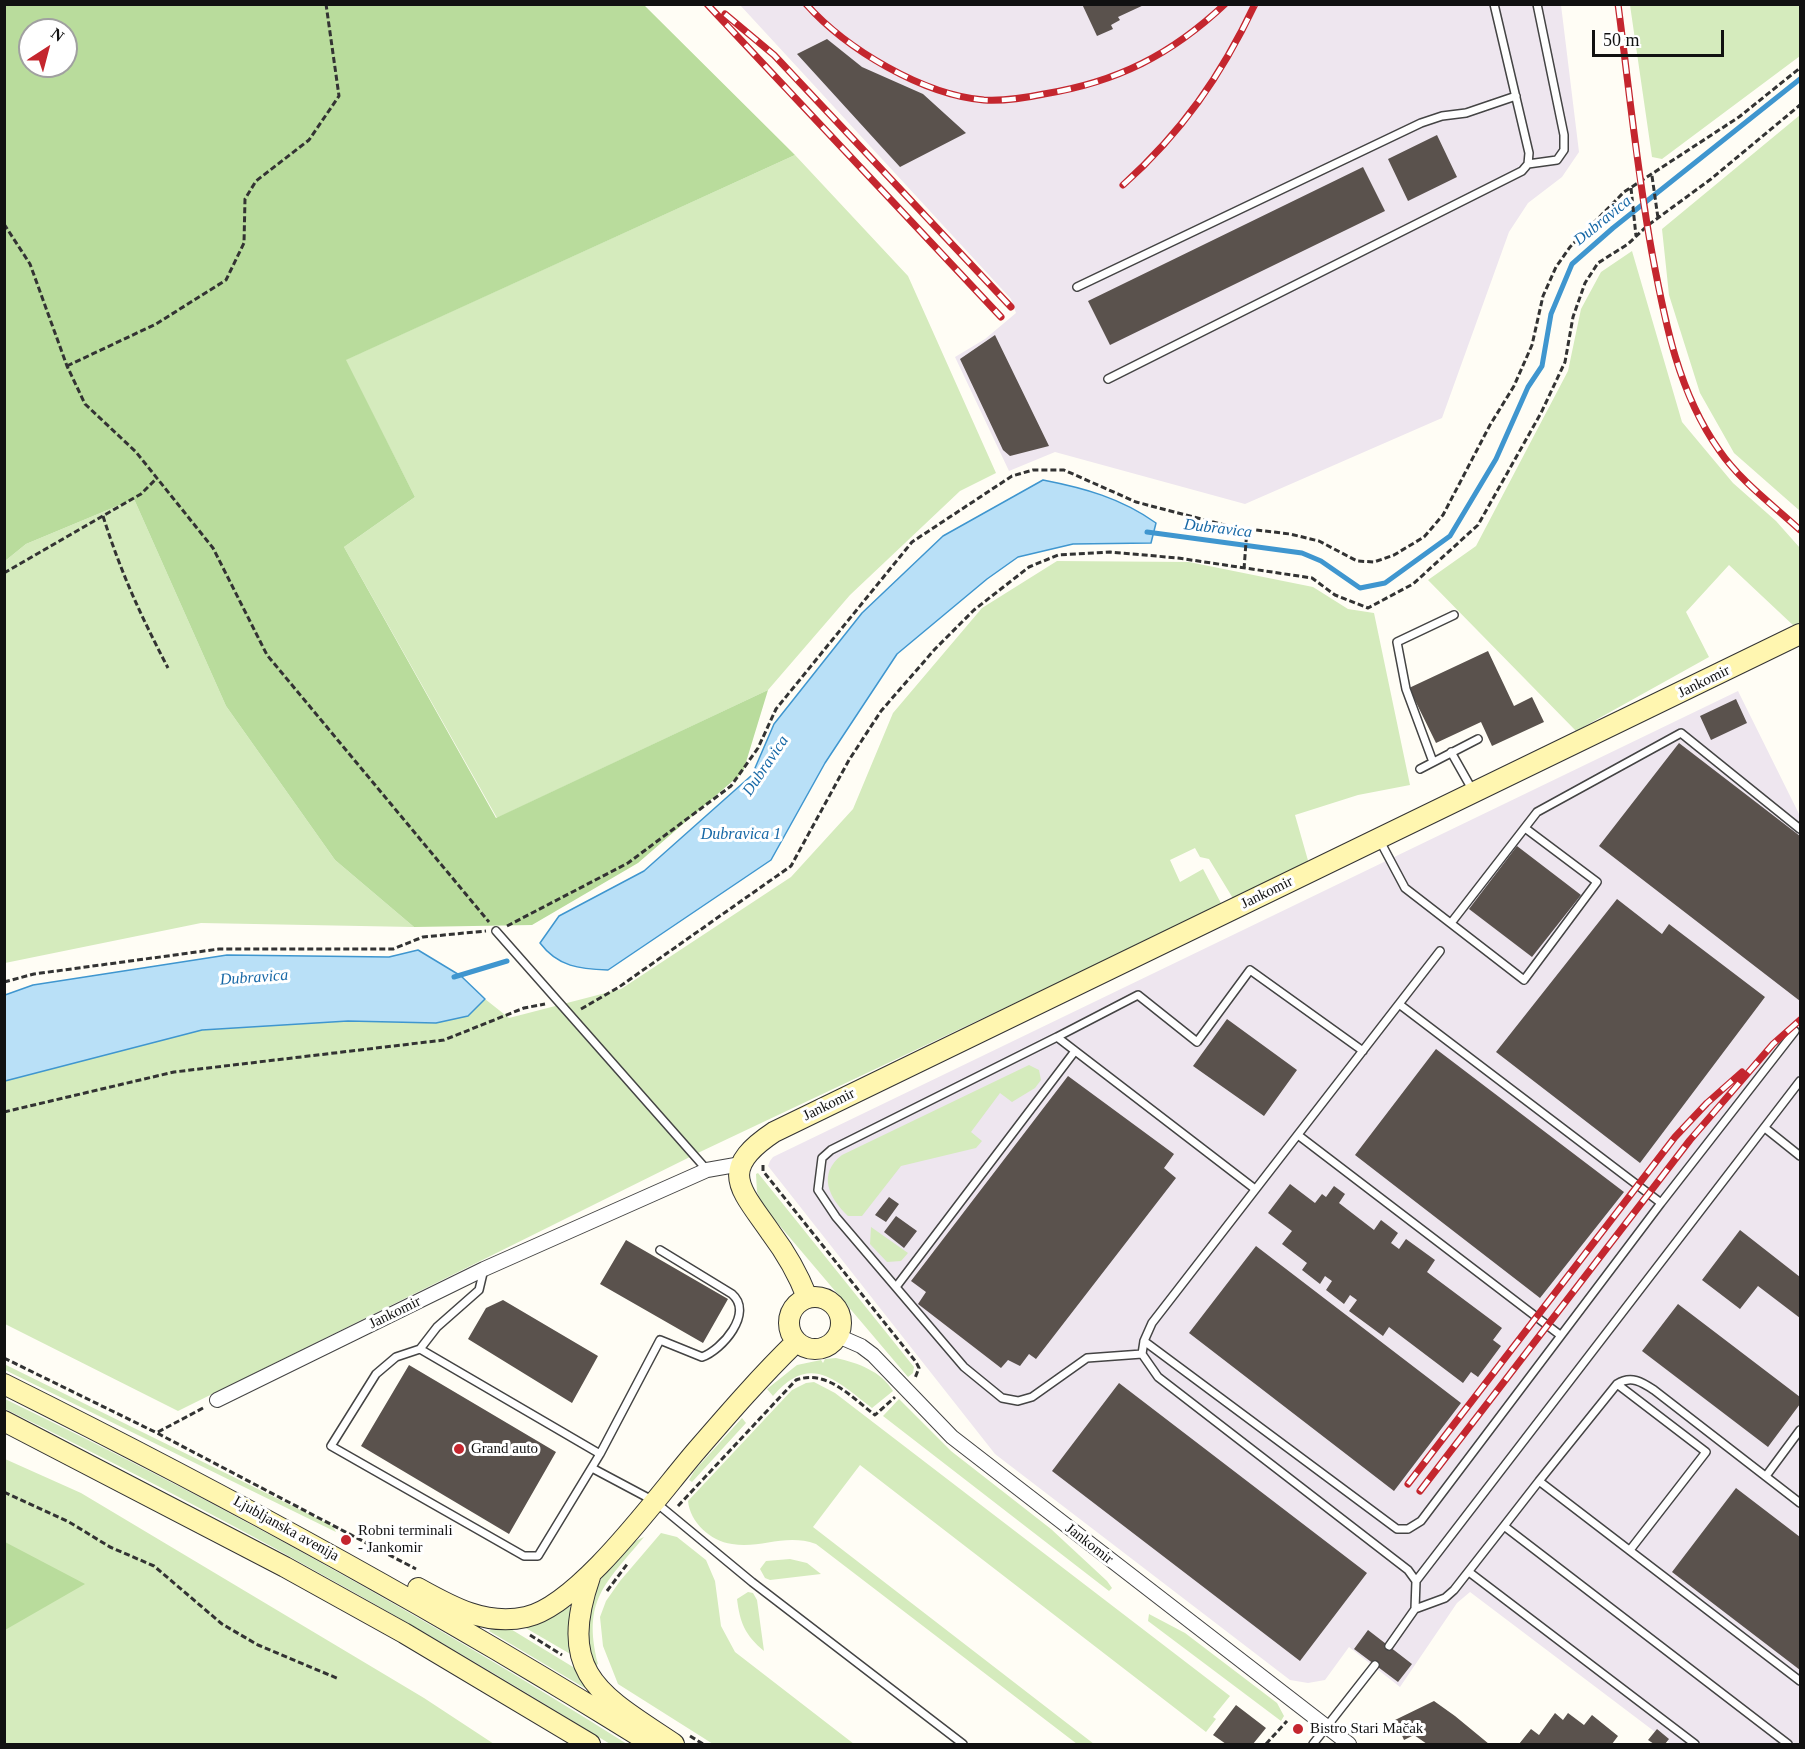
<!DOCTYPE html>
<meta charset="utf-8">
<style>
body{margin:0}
#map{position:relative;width:1805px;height:1749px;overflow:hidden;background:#fffdf5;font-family:"Times New Roman",serif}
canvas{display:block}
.frame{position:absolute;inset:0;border:6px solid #111;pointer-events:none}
.north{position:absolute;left:18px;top:18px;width:60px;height:60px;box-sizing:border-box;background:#fff;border:2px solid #a0a0a0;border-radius:50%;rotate:36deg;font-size:16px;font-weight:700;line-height:24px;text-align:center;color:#111}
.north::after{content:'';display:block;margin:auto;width:21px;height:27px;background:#c4262e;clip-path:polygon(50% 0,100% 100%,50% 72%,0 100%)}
.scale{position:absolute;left:1592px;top:30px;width:132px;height:27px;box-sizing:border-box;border:3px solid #111;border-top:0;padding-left:8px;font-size:18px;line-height:21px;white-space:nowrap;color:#111;-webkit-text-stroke:4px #fff;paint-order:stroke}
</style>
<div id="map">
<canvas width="1805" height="1749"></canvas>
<div class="frame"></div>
<div class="north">N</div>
<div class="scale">50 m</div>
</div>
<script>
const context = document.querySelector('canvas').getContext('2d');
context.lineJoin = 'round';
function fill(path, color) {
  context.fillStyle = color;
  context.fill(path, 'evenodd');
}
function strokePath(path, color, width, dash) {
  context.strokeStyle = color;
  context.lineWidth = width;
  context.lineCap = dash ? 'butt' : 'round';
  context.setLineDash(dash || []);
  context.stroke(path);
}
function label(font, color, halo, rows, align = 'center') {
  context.font = font + ' "Times New Roman",serif';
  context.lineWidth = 6;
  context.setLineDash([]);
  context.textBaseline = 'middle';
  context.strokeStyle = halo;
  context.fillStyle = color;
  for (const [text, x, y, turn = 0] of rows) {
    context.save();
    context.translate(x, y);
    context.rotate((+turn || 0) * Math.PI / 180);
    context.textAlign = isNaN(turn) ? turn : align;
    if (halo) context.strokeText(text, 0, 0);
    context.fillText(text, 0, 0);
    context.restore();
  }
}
fill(new Path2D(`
 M740,5H1561L1579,152L1562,177L1528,203L1509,232L1442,418L1245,504L1055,452L1009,471L955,357L985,339L1016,313L1011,299Z
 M1738,691L1800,816V1744H1671L1470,1592L1457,1603L1400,1687L1349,1647L1325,1680L1308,1683L1290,1680L995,1454L768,1166L770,1161L773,1157Z`), '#eee6ef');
fill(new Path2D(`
 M1630,5H1800V56L1662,159L1652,157Z
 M1800,115V511L1734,453L1700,393L1669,295L1662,229Z
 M795,155L908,276L996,473L960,491L850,595L768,690L497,818L344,547L415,497L345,360Z
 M1632,251L1682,422L1733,483L1776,521L1800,548V623L1795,627L1729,565L1686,612L1709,657L1576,731L1428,580L1476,546L1568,371L1581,309L1601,272Z
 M134,499L226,706L335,860L414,927L201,923L5,963V561L26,544Z
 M1057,561L1189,562L1313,587L1348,609L1374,613L1410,785L1358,795L1295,815L1309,864L1234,900L1209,859L1200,857L1195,848L1170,860L1180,882L1203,869L1222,905L702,1151L178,1411L5,1324L4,1081L202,1030L348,1021L436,1023L468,1016L485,999L509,1018L621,989L791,877L853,809L893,713L982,608Z
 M1029,1065L1039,1070L1041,1080L1035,1088L1012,1102L1000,1093L971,1132L982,1141L976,1148L901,1166L862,1216H848C829,1198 817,1174 842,1155Z
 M758,1173L914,1367L913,1373L908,1377L763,1206L757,1192L756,1174Z
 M871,1227L908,1253L901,1261L887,1262L870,1244Z
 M836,1358C858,1363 881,1371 893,1391L872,1408C836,1381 811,1352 773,1396L767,1389L797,1365L821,1360L823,1363L825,1359Z
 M4,1364L333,1526L336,1532L5,1370Z
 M814,1382L835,1393L1230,1696L1213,1717L1216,1719L1206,1732L860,1465L813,1527L1094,1744H1077L816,1544C785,1533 761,1549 732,1544C710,1541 690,1522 688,1501L792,1390L806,1383Z
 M5,1399C218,1502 426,1617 627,1744H610C414,1622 212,1510 5,1409Z
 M899,1399L951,1451L1051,1529L1107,1581L1112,1588L1109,1591L883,1416Z
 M742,1418L746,1423L692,1482L689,1480L695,1470Z
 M5,1459L81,1493L424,1698L494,1744H5Z
 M661,1533L677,1537L706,1560L715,1581L721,1626L735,1652L854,1744H713L618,1684L603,1646L600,1617L606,1601L620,1581Z
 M644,1537C605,1584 582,1600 598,1664L593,1667C590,1655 584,1638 585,1625C588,1595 614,1548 644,1537Z
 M790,1559L807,1563L821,1574L770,1580L765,1578L760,1569L766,1561Z
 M748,1592L753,1593L757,1600L764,1651C745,1635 740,1623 737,1599Z
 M567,1607H573L569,1631L572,1655L524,1627L547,1619Z
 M1149,1614L1185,1633L1277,1703L1284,1716L1281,1721L1148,1621Z
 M492,1628H509L578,1670L588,1690L489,1631Z`), '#d5ebbd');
fill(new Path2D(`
 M5,4L644,5L795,155L346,360L415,497L344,547L496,818L768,690L743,772L638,863L532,925L414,927L335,860L226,706L134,499L26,544L5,561ZM30,30H66V66H30Z
 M4,1542H5L85,1584L5,1630Z`), '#b9dc9c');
const water = new Path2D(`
 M1043,480C1084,488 1121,498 1156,523L1151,543L1073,544L1018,557L987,579L897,654L825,763L771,860L608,970C580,969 558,967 540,943L559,916L644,871L752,775L774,724L862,613L943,536Z
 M418,950L461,976L485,999L468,1016L436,1023L348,1021L202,1030L5,1081V995L33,985L227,955L389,957Z`);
fill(water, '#b9e0f7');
strokePath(water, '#3f96cf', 1.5);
strokePath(new Path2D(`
 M1147,532L1302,553L1321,561L1360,588L1385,583L1450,536L1496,459L1528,387L1542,366L1551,314L1572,264L1613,228L1800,79
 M454,977L507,961`), '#3f96cf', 5);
fill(new Path2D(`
 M1082,4H1146L1118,17L1120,20L1111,25L1113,29L1097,36Z
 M827,39L862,67L923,94L966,133L900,167L797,54Z
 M1437,135L1457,177L1408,201L1388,159Z
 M1363,167L1385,211L1110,345L1088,301Z
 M995,335L1049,446L1010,456L1003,450L960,359Z
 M1488,651L1514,706L1532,697L1544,722L1492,746L1481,722L1436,743L1409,688Z
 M1736,699L1747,723L1711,740L1700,716Z
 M1679,743L1800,836V1001L1599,846Z
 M1517,846L1581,895L1532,957L1469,909Z
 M1617,899L1662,934L1669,924L1765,997L1640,1163L1496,1052Z
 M1227,1019L1297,1070L1264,1116L1193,1066Z
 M1436,1049L1624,1192L1540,1298L1355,1155Z
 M1068,1076L1174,1154L1164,1168L1176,1178L1036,1359L1029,1354L1020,1366L1008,1360L1001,1368L918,1304L926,1292L911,1281Z
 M1290,1184L1315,1203L1322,1194L1326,1197L1334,1186L1345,1194L1339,1203L1374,1230L1381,1220L1398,1233L1391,1243L1399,1249L1406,1239L1435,1260L1427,1272L1502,1328L1493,1340L1501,1346L1478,1377L1471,1372L1463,1383L1389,1327L1383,1336L1349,1311L1357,1300L1350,1295L1344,1304L1326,1290L1332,1281L1325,1276L1320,1284L1302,1270L1307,1263L1282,1244L1292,1231L1268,1213Z
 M889,1197L899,1204L886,1222L875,1215Z
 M896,1216L917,1231L904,1248L884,1232Z
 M1740,1230L1800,1277V1318L1758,1286L1740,1309L1702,1280Z
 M626,1240L728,1299L703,1343L600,1284Z
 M1256,1246L1461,1403L1394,1491L1189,1333Z
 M503,1300L598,1356L572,1403L468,1339L486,1308Z
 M1678,1304L1800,1397V1404L1768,1447L1642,1351Z
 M409,1365L556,1452L509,1534L361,1446Z
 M1119,1383L1367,1573L1300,1661L1052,1471Z
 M1736,1488L1800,1537V1670L1672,1572Z
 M1368,1630L1412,1664L1398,1682L1354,1649Z
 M1434,1701L1455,1716L1489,1744H1427L1414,1735L1404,1740L1395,1720Z
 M1236,1705L1266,1728L1253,1744H1226L1213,1735Z
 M1555,1713L1563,1720L1568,1713L1584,1725L1592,1715L1618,1736L1612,1744H1519L1531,1729L1539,1735Z
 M1657,1729L1669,1739L1665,1744H1654L1648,1740Z`), '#5a524d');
const lane = new Path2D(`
 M1528,164L1557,160L1564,150V135L1537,4
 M1077,287L1421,123L1442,116L1466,113L1516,96
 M1108,379L1522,171L1528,164L1529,153L1494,4
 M1451,752L1473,791
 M1433,762L1406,689L1397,642L1454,615
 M1420,769L1478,739
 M1380,841L1405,888L1524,980L1597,882L1525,828
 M1451,923L1537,812L1681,733L1800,829
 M496,931L707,1170
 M1399,1004L1661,1203L1795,1031
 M1057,1037L1138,995L1197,1042L1250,970L1363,1051
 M1765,1128L1800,1156
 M1298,1135L1560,1335
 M484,1269L479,1290L437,1327L420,1349L600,1454
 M896,1287L1075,1051
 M1144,1341L1397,1529H1408L1421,1521L1661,1203
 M420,1349L396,1357L376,1374L331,1446L524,1556H538L600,1454L660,1340L702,1357C722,1350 754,1313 732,1294L660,1250
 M1142,1354L1087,1358L1032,1397L1018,1401L1002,1398L964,1367L836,1217L818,1190L822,1158L831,1150L1057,1037L1255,1189
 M1617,1384L1706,1452L1630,1550
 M592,1468L654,1501L752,1582L963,1744
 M1766,1476L1800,1430
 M1539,1481L1617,1384C1631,1375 1642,1382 1654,1390L1800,1503
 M1504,1526L1539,1481L1800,1681
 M1469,1572L1695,1744
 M1416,1581L1408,1570L1158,1377L1142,1354L1144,1341L1152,1323L1440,951
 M1415,1609L1445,1598L1454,1590L1504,1526L1788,1744
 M1389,1646L1415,1609L1416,1581L1800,1081
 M1313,1744L1375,1665`);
const street = new Path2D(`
 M838,1336L861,1346L873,1355L952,1437L1349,1744
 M217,1400L484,1269L707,1170L741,1164`);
const secondary = new Path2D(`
 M789 1323a26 26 0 1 1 52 0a26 26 0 1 1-52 0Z
 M807,1297C798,1274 786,1253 771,1233C740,1188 717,1170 774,1132L1800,634
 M4,1384C227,1495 441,1612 652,1744
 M4,1421L285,1567L404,1633L590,1744
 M590,1577C556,1675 601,1695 674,1744
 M418,1588C452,1607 486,1626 526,1617C580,1605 659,1494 697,1450C729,1413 761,1376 796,1342`);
strokePath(lane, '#444', 10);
strokePath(street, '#444', 16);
strokePath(secondary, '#333', 22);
strokePath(new Path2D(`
 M1652,176L1658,218
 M1631,188L1636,236
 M4,224L30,264L67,366L85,404L136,452L213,548L267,655L489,922
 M67,366L156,324L226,280L244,243L245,199L256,181L309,140L339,96L326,4
 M103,516C121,573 140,614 168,668
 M1244,569L1247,529
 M4,573L141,494L157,478
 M507,926L628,863L731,786L758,748L776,709L912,542L1012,476L1033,470H1064L1136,502L1232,527L1290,534L1319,541L1357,561L1374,562L1394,555L1424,537L1443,515L1490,425L1514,386L1532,345L1543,296L1556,267L1570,247L1624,192L1739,117L1800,68
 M4,982L34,974L219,949H393L423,937L486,931
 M581,1009L619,987L791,866L849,760L881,711L935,649L974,610L1029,567L1058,555L1110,552L1178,558L1312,578L1335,595L1368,608L1413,584L1478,525L1541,413L1565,362L1573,317L1585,283L1598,263L1628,244L1647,226L1711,179L1800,105
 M4,1112L174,1072L444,1040L524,1008L545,1004
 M763,1165V1171L916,1362L919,1368L915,1378
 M4,1358L157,1433L416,1569
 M158,1432L205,1407
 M4,1492L69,1522L110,1547L154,1566L222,1624L258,1645L339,1679
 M678,1506L796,1380C827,1369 851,1397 875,1415L895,1397
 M607,1591L628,1563
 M530,1635L562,1655
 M690,1736L703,1744
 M1266,1744L1287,1721`), '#333', 3, [6, 3]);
strokePath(lane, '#fff', 7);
strokePath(street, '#fff', 14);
strokePath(secondary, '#fff6b0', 20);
const rail = new Path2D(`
 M707,4L1001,317
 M806,4C846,49 923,95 984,100C1003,101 1025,98 1044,94C1117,82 1171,55 1225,4
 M1618,4C1629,88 1637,171 1652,253C1665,322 1678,392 1719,450C1740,481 1773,505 1800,530
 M725,14L774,55L1011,307
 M1123,185C1182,132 1221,76 1255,4
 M1408,1484L1675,1137L1707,1103L1742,1072
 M1420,1491L1690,1140L1773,1044L1800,1020`);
strokePath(rail, '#c4262e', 7);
strokePath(rail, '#fff', 4.5, [14]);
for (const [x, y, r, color] of [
 [459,1449,6,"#c4262e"],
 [346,1540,6,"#c4262e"],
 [1298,1729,6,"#c4262e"]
]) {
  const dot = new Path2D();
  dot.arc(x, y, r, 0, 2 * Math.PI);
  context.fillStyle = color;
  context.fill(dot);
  strokePath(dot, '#fff', 2);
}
label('15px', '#111', '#fff', [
 ["Jankomir",1704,682,-26],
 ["Jankomir",1267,893,-26],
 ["Jankomir",829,1105,-26],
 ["Jankomir",395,1313,-26],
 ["Ljubljanska avenija",286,1529,29],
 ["Jankomir",1089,1544,38]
]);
label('15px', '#111', '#fff', [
 ["Grand auto",471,1449],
 ["Robni terminali",358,1531],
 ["- Jankomir",358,1548],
 ["Bistro Stari Mačak",1310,1729]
], 'left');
label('italic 16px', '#1768a6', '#fff', [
 ["Dubravica",1603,221,-39],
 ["Dubravica",1218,529,7],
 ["Dubravica",766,766,-56],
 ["Dubravica 1",741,835],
 ["Dubravica",254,978,-4]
]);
</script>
